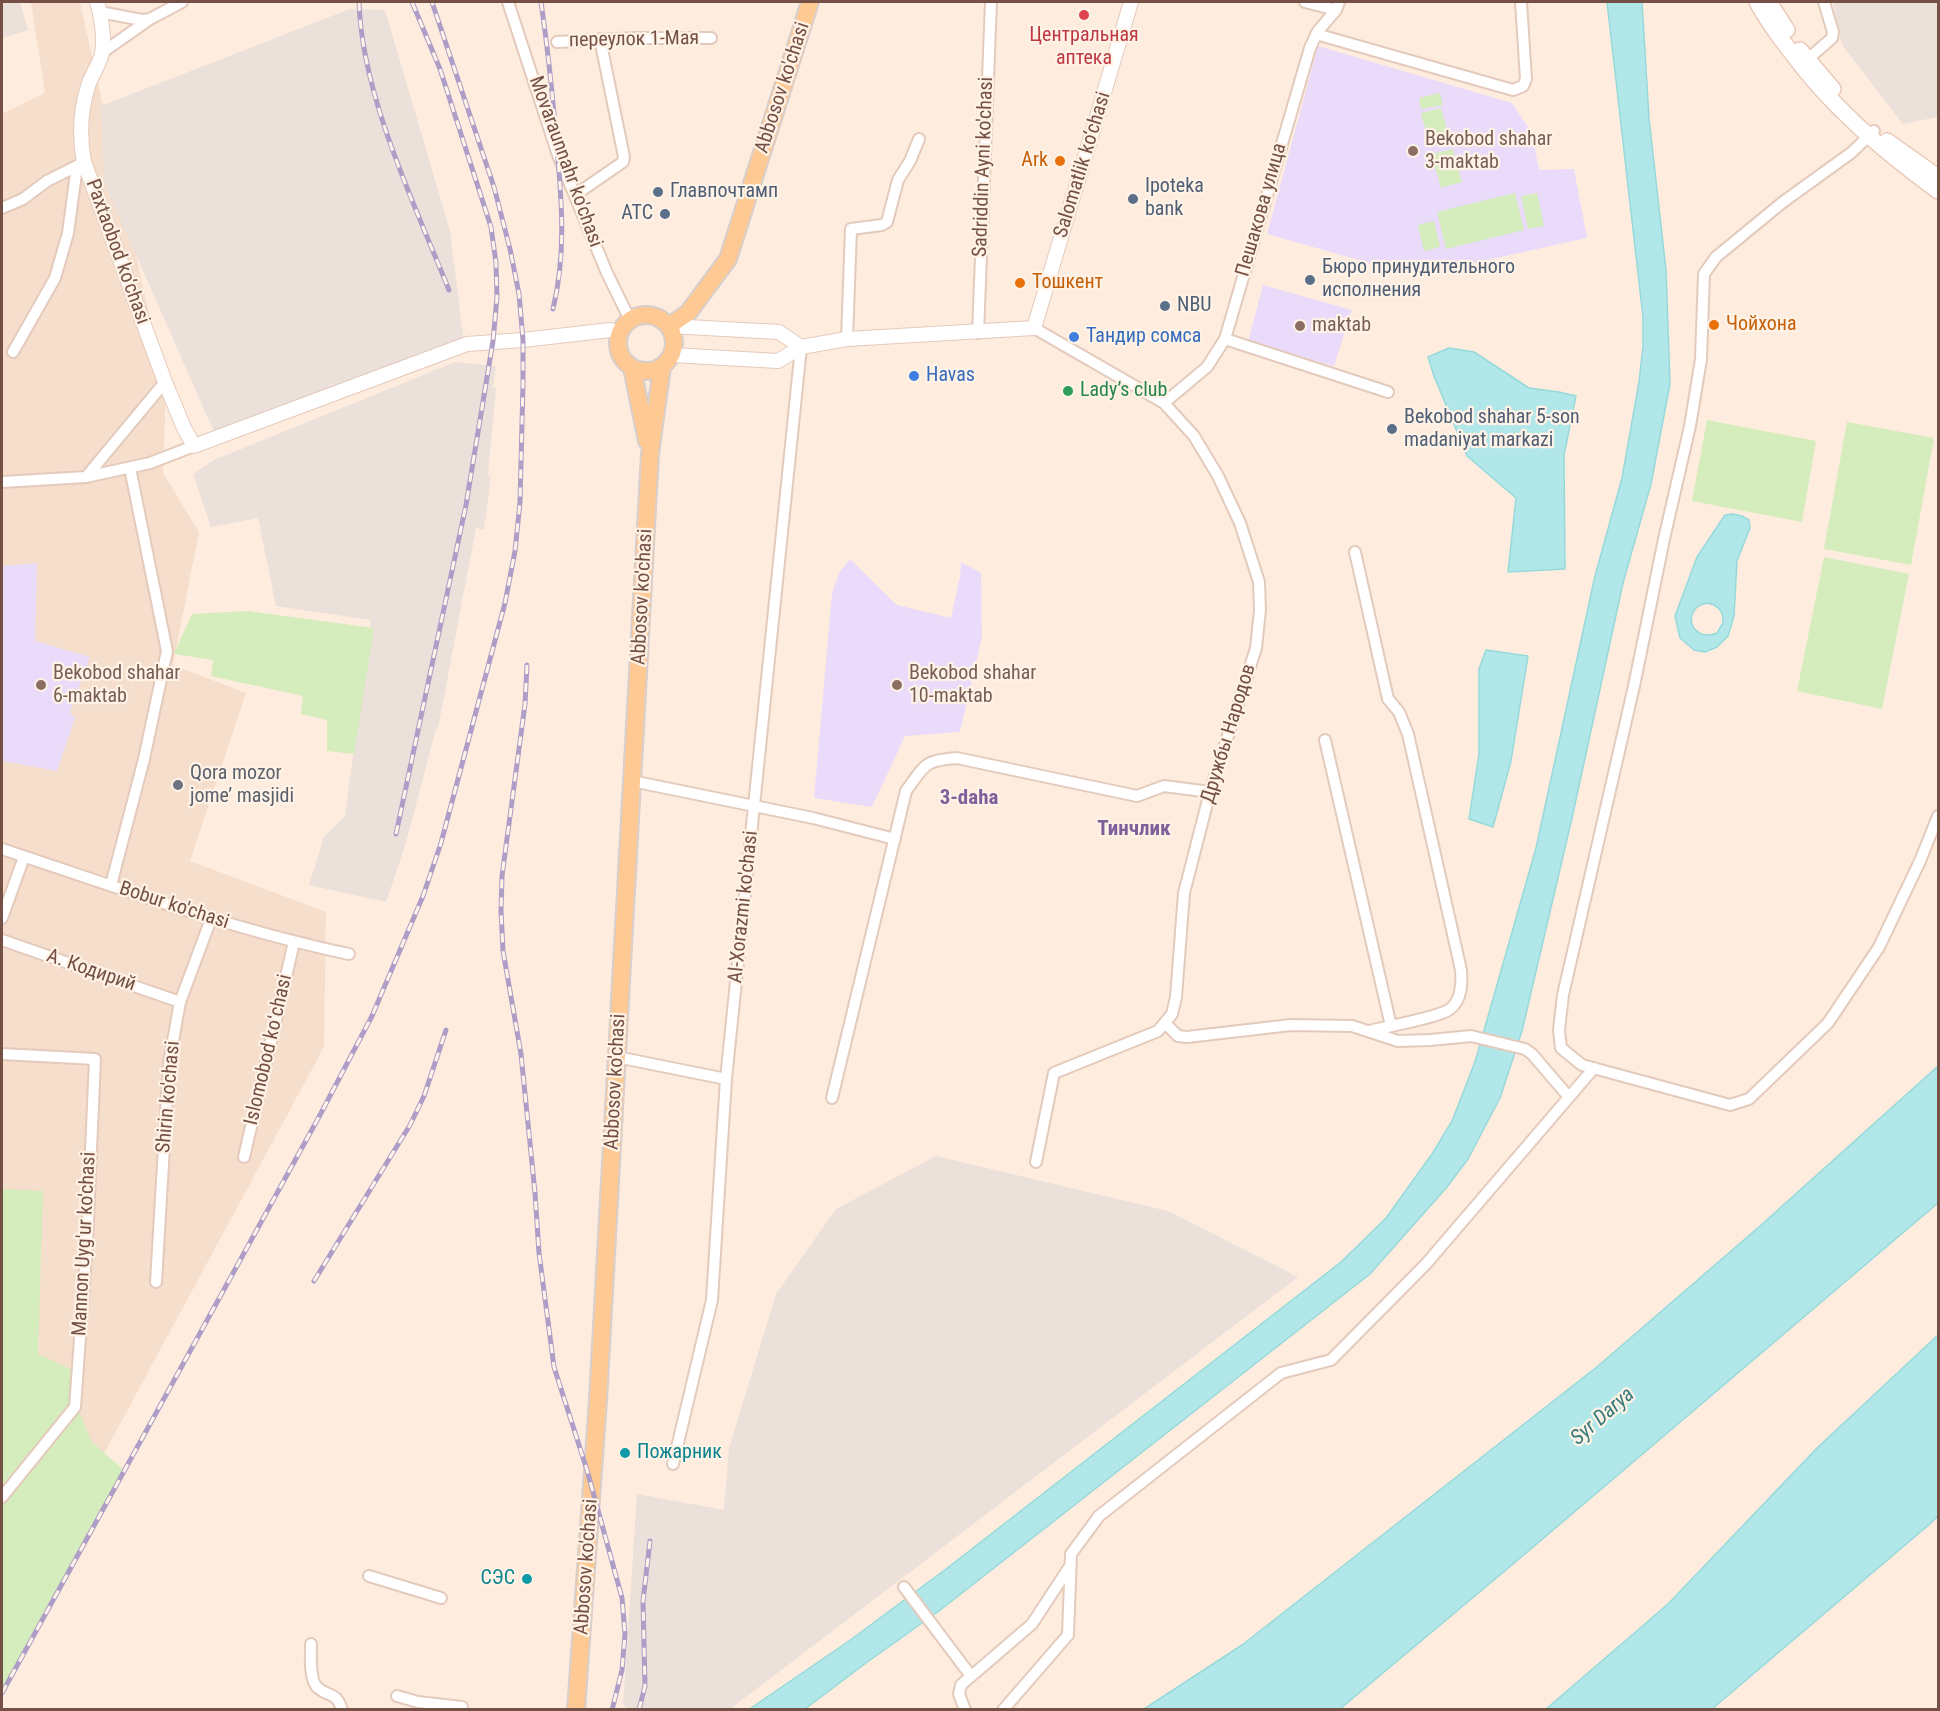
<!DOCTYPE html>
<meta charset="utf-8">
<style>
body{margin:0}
#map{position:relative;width:1940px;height:1711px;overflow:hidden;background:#feedde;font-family:"Roboto Condensed",sans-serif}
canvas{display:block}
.frame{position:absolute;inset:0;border:3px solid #755044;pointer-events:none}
</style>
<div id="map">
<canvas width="1940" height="1711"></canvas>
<div class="frame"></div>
</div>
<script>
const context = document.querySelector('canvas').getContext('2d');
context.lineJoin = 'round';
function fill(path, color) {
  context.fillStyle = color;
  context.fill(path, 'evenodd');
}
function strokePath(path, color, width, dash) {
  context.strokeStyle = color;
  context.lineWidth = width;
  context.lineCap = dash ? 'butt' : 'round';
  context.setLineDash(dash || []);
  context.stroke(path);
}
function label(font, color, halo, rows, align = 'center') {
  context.font = font + ' "Roboto Condensed",sans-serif';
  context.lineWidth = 4.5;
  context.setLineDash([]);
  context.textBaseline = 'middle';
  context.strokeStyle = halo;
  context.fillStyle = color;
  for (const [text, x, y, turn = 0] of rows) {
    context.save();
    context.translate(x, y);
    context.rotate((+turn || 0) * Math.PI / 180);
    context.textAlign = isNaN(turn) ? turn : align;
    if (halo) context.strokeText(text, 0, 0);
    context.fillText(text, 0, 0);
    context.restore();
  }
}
fill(new Path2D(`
 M31,2H80L166,390L163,473L199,532L173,665L246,693L190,861L326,912L324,1047L2,1642V114L45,93Z`), '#f6decc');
fill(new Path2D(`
 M2,2H20L28,30L2,38Z
 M1833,2H1938V117L1903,124L1842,45Z
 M350,9L385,10L450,231L465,350L218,441L104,182L101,106Z
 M455,362L496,366L493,387L496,388L488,475L491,476L484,530L476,528L439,723L435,733L405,846L386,902L309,885L324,837L345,816L371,620L276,606L258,518L211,527L193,474L214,460Z
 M936,1156L1168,1211L1298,1277L730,1709H629L623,1705L637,1494L724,1510L729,1448L776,1294L836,1209Z`), '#ebe0da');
fill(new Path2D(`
 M1318,46L1512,103L1532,133L1539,170L1574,169L1587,238L1415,276L1267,234Z
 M1263,285L1352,310L1334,366L1248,342Z
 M850,559L897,605L951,618L960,576L961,562L981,573L982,637L960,732L905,736L872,807L814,798L832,593L839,573Z
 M37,563L35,641L90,657L70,712L75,718L57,771L2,761V566Z`), '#eadbfa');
fill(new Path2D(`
 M1440,93L1443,105L1421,109L1419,98Z
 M1441,108L1450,141L1430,147L1421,113Z
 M1453,149L1462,182L1441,188L1432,154Z
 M1515,193L1524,230L1446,249L1437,212Z
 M1537,193L1544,226L1528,229L1521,196Z
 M1434,221L1440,247L1424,251L1418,225Z
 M1707,420L1816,441L1802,522L1692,501Z
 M1847,422L1934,438L1911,565L1824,549Z
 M1824,557L1909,574L1882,709L1797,691Z
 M248,611L374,628L354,754L327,751V720L301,714L303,696L211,676L213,660L174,654L192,614Z
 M2,1189L43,1191L38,1354L78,1373L75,1402L92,1442L124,1470L2,1689Z`), '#d5ecbc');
const water = new Path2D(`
 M1607,2H1642L1649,118L1666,270L1670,384L1651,484L1623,583L1572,818L1522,1031L1500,1098L1468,1159L1447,1187L1370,1274L939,1611L866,1663L805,1709L748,1710L849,1641L946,1569L1341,1262L1386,1218L1432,1154L1452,1121L1475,1062L1536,848L1595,576L1622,478L1639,382L1643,346V317Z
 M1449,348L1474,352L1529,388L1559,392L1576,396L1564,455L1565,569L1508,572L1516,498L1467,456L1434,376L1428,357Z
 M1733,514L1742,516L1749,520L1750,528L1737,561L1734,616L1728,636L1717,647L1705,652L1694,650L1680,638L1675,616L1697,557L1725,515ZM1707,603C1718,605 1724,611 1723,623L1717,633C1691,644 1680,608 1707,603Z
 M1486,650L1528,656L1511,761L1493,827L1469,819L1479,754V669Z
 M1938,1066V1203L1519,1559L1340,1709H1144L1242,1645L1598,1366L1760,1226Z
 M1938,1335V1516L1931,1523L1712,1709H1546L1668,1604L1817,1448Z`);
fill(water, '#b1e7e8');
strokePath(water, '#97d9db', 1.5);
const minor = new Path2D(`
 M508,2L558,155L607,273L630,320
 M1305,2L1336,10
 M100,12L142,20L150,19
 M1316,34L1513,90L1523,86L1526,79L1521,2
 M557,42L638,38H711
 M103,52L150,19L182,2
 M1808,59L1832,38L1833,32L1824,2
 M1874,131L1851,153L1783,202L1716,257L1704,274L1701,359L1690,426L1664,539L1634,686L1563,995L1559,1030L1561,1048L1582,1065L1730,1105L1749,1099L1828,1023L1879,947L1920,861L1938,816
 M575,195L623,162L624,157L600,39
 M2,208L23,199L47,181L81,164
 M1034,328L1164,403L1194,436L1218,476L1240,523L1259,582L1260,610L1256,648L1210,792L1184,893L1176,997L1172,1014L1158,1031L1054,1073L1036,1162
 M978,333L991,2
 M847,339L851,229L882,225L887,222L898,180L910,161L919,139
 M1225,339L1388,392
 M13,352L55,278L68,233L77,166
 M1164,403L1207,367L1225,339L1310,48L1318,31L1336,10L1339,2
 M86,477L150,463L194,446
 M2,482L86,477L165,382
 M1355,552L1388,699L1399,712L1408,734L1461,970C1462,983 1462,1000 1450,1009C1440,1017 1385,1027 1369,1031
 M1325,740L1391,1026
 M632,781L813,818L895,839
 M2,849C116,887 230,929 349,954
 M111,885L144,759L167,651L130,468
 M2,918L24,857
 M2,940L180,1002
 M1165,1023L1178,1036L1187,1037L1291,1025L1352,1026L1398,1041L1430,1040L1471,1036L1525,1049L1532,1054L1568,1096
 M2,1054L95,1059L87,1242L75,1407L2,1497
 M617,1057L726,1079
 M832,1098L906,791C925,765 924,760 957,758L1137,796L1164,786L1210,792
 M244,1157L294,942
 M156,1282L169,1063L180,1002L211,919
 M673,1464L712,1300L726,1079L801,347
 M369,1576L441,1598
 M904,1587L971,1676
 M311,1644C311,1655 309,1681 318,1688C330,1698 336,1691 342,1710
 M397,1696L418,1702L462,1707V1710
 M965,1710L959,1694L961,1685L1032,1624L1070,1566
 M1003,1710L1068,1635L1071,1554L1099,1516L1281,1373L1331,1360L1426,1264L1594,1068`);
const tertiary = new Path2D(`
 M97,2C101,15 105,40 102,53C100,63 93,73 89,83C80,110 79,135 84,162L165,382L184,428L194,446L467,344L523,340L610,330L620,332
 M669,326L779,332L801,347
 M672,355L778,361L801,347L847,339L1034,328L1131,2`);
const secondary = new Path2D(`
 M1757,2C1766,18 1776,33 1788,48C1830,106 1881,149 1938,191
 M1769,2L1787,30
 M1800,50L1833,89
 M1887,141L1938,177`);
const primary = new Path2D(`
 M618 343a28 28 0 1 1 56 0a28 28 0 1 1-56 0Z
 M669,326L688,313L728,259L810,2
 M632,368L647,441
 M576,1710L598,1400L650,454L662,367`);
strokePath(minor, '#e4cabc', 14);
strokePath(tertiary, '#e4cabc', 16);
strokePath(secondary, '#eac9b9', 18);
strokePath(primary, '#d8cecb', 20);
strokePath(minor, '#fff', 10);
strokePath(tertiary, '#fff', 14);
strokePath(secondary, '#fff', 15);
strokePath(primary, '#ffc994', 16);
const rail = new Path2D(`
 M359,2C362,96 414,203 449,290
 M541,2C548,50 553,99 557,148C562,203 566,255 553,309
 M527,665L525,704L502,876L501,911L503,951L521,1054L535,1193L539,1253L554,1367L587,1470L622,1598L625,1634L622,1670L612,1710
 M396,834L466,505L493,341L497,297L496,263L491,227L440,69L412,2
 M314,1281L410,1125L424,1096L446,1030
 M2,1693L320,1115L372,1016L423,896L441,843L505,603L515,551L520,502L523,383V340L519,294L510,249L494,187L432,2
 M639,1710L645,1686L643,1601L650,1541`);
strokePath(rail, '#ae9dc7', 5);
strokePath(rail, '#fff2e6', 3, [9]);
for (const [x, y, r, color] of [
 [1084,15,6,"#e0444e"],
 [1413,151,6,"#8d6e63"],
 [1060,161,6,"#e8710a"],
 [658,192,6,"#5c6f8a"],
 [1133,199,6,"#5c6f8a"],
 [665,214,6,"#5c6f8a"],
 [1310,280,6,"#5c6f8a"],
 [1020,283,6,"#e8710a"],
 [1165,306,6,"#5c6f8a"],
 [1714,325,6,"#e8710a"],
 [1300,326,6,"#8d6e63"],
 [1074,337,6,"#3f7fe0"],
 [914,376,6,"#3f7fe0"],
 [1068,391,6,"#2e9e5b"],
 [1392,429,6,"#5c6f8a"],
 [41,685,6,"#8d6e63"],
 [897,685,6,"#8d6e63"],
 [178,785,6,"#6b7280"],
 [625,1453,6,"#0f9aa8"],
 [527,1579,6,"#0f9aa8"]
]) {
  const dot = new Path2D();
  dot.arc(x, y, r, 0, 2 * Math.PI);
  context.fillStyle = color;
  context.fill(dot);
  strokePath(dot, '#fff2e6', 2);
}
label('20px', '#be3a42', '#fff2e6', [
 ["Центральная",1084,36],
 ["аптека",1084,59]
]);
label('20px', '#755044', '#fff2e6', [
 ["переулок 1-Мая",634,40,-1],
 ["Abbosov ko'chasi",783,88,-72],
 ["Movaraunnahr ko'chasi",565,162,70],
 ["Salomatlik ko‘chasi",1083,165,-73],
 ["Sadriddin Ayni ko'chasi",984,167,-88],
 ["Пешакова улица",1262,210,-74],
 ["Paxtaobod ko‘chasi",117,252,70],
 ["Abbosov ko'chasi",643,597,-87],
 ["Дружбы Народов",1229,734,-73],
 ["Bobur ko'chasi",174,906,18],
 ["Al-Xorazmi ko'chasi",744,907,-84],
 ["А. Кодирий",91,971,19],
 ["Islomobod koʻchasi",269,1050,-77],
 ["Abbosov ko'chasi",616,1082,-87],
 ["Shirin ko'chasi",169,1097,-85],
 ["Mannon Uyg'ur ko'chasi",85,1244,-87],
 ["Abbosov ko'chasi",587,1567,-86]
]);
label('20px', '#785e54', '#fff2e6', [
 ["Bekobod shahar",1425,140],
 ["3-maktab",1425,163],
 ["maktab",1312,326],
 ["Bekobod shahar",53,674],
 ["6-maktab",53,697],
 ["Bekobod shahar",909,674],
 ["10-maktab",909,697]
], 'left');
label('20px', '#c56008', '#fff2e6', [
 ["Ark",1048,161,"right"],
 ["Тошкент",1032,283],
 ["Чойхона",1726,325]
], 'left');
label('20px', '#4e5e75', '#fff2e6', [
 ["Ipoteka",1145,187],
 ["bank",1145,210],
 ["Главпочтамп",670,192],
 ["АТС",653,214,"right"],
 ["Бюро принудительного",1322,268],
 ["исполнения",1322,291],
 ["NBU",1177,306],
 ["Bekobod shahar 5-son",1404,418],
 ["madaniyat markazi",1404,441]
], 'left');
label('20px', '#366cbe', '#fff2e6', [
 ["Тандир сомса",1086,337],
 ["Havas",926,376]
], 'left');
label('20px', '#27864d', '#fff2e6', [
 ["Lady’s club",1080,391]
], 'left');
label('20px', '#5b616d', '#fff2e6', [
 ["Qora mozor",190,774],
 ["jome’ masjidi",190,797]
], 'left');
label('20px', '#0d838f', '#fff2e6', [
 ["Пожарник",637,1453],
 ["СЭС",515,1579,"right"]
], 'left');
label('bold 21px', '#7e5f99', '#fff2e6', [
 ["3-daha",969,799],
 ["Тинчлик",1134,830]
]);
label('italic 21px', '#377a7c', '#fff2e6', [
 ["Syr Darya",1603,1417,-41]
]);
</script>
